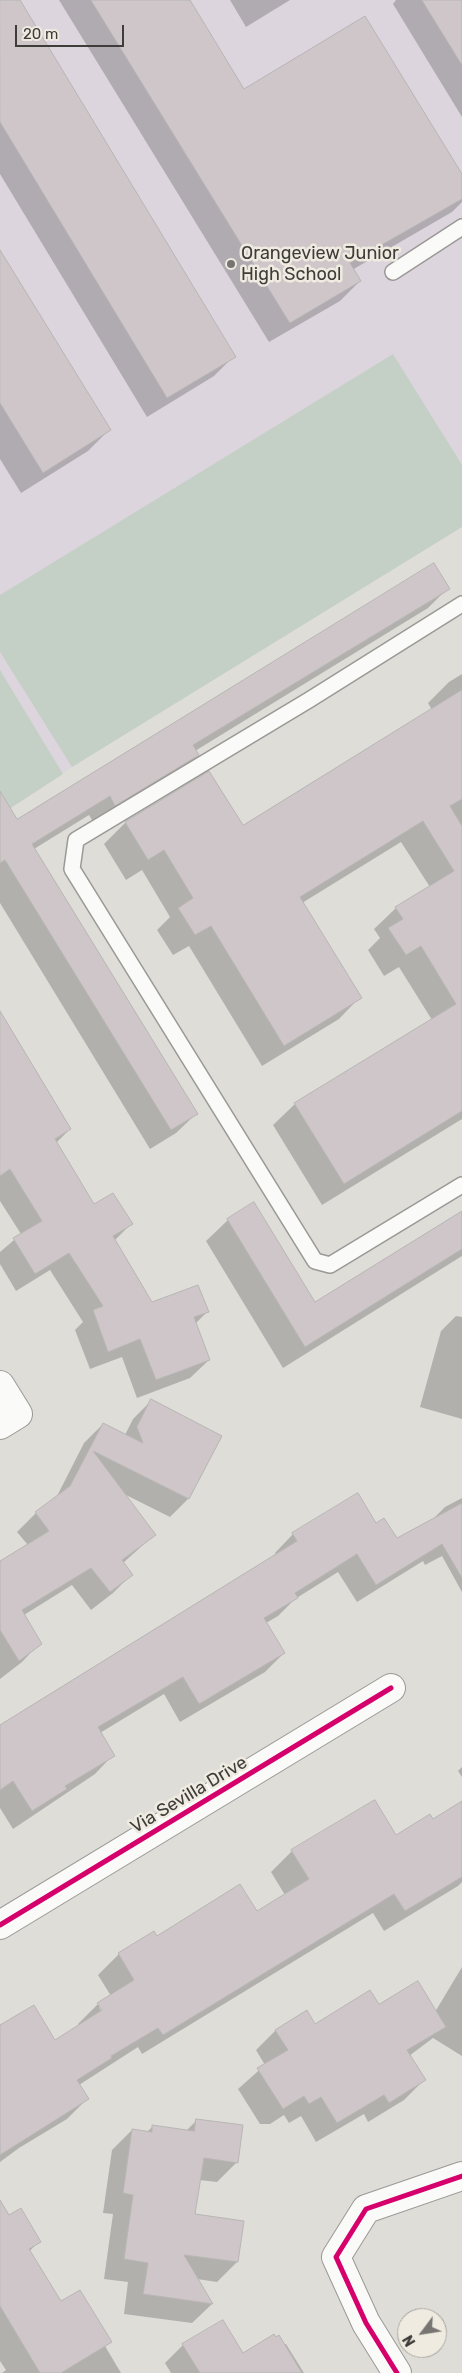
<!DOCTYPE html>
<style>
body{margin:0}
#map{position:relative;width:462px;height:2373px;overflow:hidden;background:#deddd8;font-family:Rubik,sans-serif}
canvas{display:block}
.north{position:absolute;left:397px;top:2308px;width:50px;height:50px;box-sizing:border-box;background:#efebe1;border:1px solid #a8a59e;border-radius:50%;rotate:239deg;font-size:14px;font-weight:700;line-height:20px;text-align:center;color:#3e3d39}
.north::after{content:'';display:block;margin:auto;width:18px;height:22px;background:#767571;clip-path:polygon(50% 0,100% 100%,50% 72%,0 100%)}
.scale{position:absolute;left:15px;top:25px;width:109px;height:22px;box-sizing:border-box;border:2px solid #3e3d39;border-top:0;padding-left:6px;font-size:15px;line-height:18px;white-space:nowrap;color:#3e3d39;-webkit-text-stroke:4px #efebe1;paint-order:stroke}
</style>
<div id="map">
<canvas width="462" height="2373"></canvas>
<div class="north">N</div>
<div class="scale">20 m</div>
</div>
<script>
const context = document.querySelector('canvas').getContext('2d');
context.lineJoin = 'round';
function fill(path, color) {
  context.fillStyle = color;
  context.fill(path, 'evenodd');
}
function strokePath(path, color, width, dash) {
  context.strokeStyle = color;
  context.lineWidth = width;
  context.lineCap = dash ? 'butt' : 'round';
  context.setLineDash(dash || []);
  context.stroke(path);
}
function label(font, color, halo, rows, align = 'center') {
  context.font = font + ' Rubik,sans-serif';
  context.lineWidth = 5;
  context.setLineDash([]);
  context.textBaseline = 'middle';
  context.strokeStyle = halo;
  context.fillStyle = color;
  for (const [text, x, y, turn = 0] of rows) {
    context.save();
    context.translate(x, y);
    context.rotate((+turn || 0) * Math.PI / 180);
    context.textAlign = isNaN(turn) ? turn : align;
    if (halo) context.strokeText(text, 0, 0);
    context.fillText(text, 0, 0);
    context.restore();
  }
}
fill(new Path2D(`
 M0,0H462V527L72,767L0,815Z`), '#ddd5de');
fill(new Path2D(`
 M393,354L462,465V527L72,767L0,652V595Z
 M0,670L63,774L0,815Z`), '#c4d0c5');
fill(new Path2D(`
 M0,0H18L234,356L214,376L147,417L0,174Z
 M59,0H188L243,91L462,176V202L452,212L352,270L360,281L340,301L269,342Z
 M230,0H290L246,27Z
 M396,0H462V117L393,4Z
 M0,253L109,430L88,451L21,493L0,459Z
 M448,588L428,608L195,751L198,755L178,775L95,825L89,815L34,849L196,1114L176,1133L150,1149L0,903V831Z
 M462,674V1119L322,1205L273,1125L295,1104L432,1020L399,967L384,976L368,950L380,938L374,929L396,908L430,887L401,842L302,903L360,997L339,1019L262,1066L189,946L173,955L157,930L170,917L142,870L126,880L104,844L125,823L242,827L432,710L428,703L449,682Z
 M0,1016L70,1129L56,1143L94,1206L131,1224L114,1241L152,1303L207,1312L195,1324L209,1360L190,1378L137,1398L122,1357L90,1369L75,1330L83,1322L50,1270L16,1291L0,1264V1252L21,1234L0,1201Z
 M462,1213V1256L283,1368L206,1241L228,1220L315,1304Z
 M456,1316L462,1317V1419L420,1407L441,1331Z
 M152,1400L188,1499L170,1517L124,1494L154,1535L123,1563L131,1575L113,1593L91,1610L72,1585L24,1615L40,1643L22,1662L0,1679V1562L28,1545L17,1532L36,1513L56,1498L84,1443L103,1424L125,1435L133,1419Z
 M462,1498V1592L442,1556L425,1565L423,1561L357,1602L338,1572L295,1599L278,1616L266,1623L284,1653L265,1672L180,1722L164,1694L100,1733L113,1755L95,1774L13,1829L0,1808V1725L276,1555L275,1553L293,1534L376,1525L396,1540L430,1522L445,1507Z
 M462,1767V1777L458,1771Z
 M462,1802V1882L458,1886L384,1931L373,1913L142,2054L138,2047L79,2085L87,2099L67,2119L19,2148L0,2162V2028L54,2041L79,2026L78,2024L98,2004L111,1996L98,1975L119,1954L154,1933L156,1937L256,1913L285,1895L271,1872L292,1851L395,1836L432,1820ZM99,2007H102L104,2016Z
 M462,1967V2056L433,2038L409,2056L424,2080L404,2100L368,2122L364,2114L316,2142L301,2116L289,2123L284,2115L270,2124H260L238,2089L265,2065L256,2050L276,2030L315,2026L378,2006L435,2012Z
 M197,2120L237,2162L217,2182L199,2180L194,2215L237,2262L217,2282L197,2279L212,2304L192,2323L124,2314L128,2282L104,2279L113,2214L103,2213L112,2150L132,2130L147,2132L153,2126L186,2131Z
 M0,2222L39,2241L29,2252L60,2303L110,2342L105,2346L121,2373H2L6,2370L0,2361Z
 M286,2344L304,2373H171L165,2363L183,2345L242,2354Z`), '#0003');
const building = new Path2D(`
 M0,0H20L236,357L167,398L0,122Z
 M91,0H190L244,89L365,16L462,174V199L350,263L361,281L290,323Z
 M422,0H462V65Z
 M0,250L111,430L43,473L0,403Z
 M434,563L450,589L193,745L199,755L115,806L110,796L32,844L198,1114L171,1130L5,860L0,863V791L17,819Z
 M462,690V799L450,806L462,826V1111L344,1184L294,1103L456,1004L421,946L406,955L388,928L403,919L395,907L454,871L423,821L300,897L362,998L284,1046L211,926L195,935L178,908L193,898L164,850L148,860L125,822L209,771L243,825Z
 M0,1011L71,1129L55,1139L94,1204L113,1193L133,1224L113,1236L152,1302L198,1285L209,1312L194,1317L210,1360L156,1380L140,1339L108,1352L93,1310L103,1306L69,1253L35,1274L13,1238L42,1221L10,1169L0,1176Z
 M254,1202L315,1302L462,1211V1249L305,1347L227,1219Z
 M151,1399L222,1436L189,1499L93,1451L156,1535L122,1560L133,1575L110,1592L91,1568L22,1610L42,1644L19,1661L0,1630V1561L49,1531L35,1512L70,1486L103,1423L143,1443L137,1427Z
 M358,1493L376,1523L384,1518L397,1538L462,1503V1578L442,1544L376,1585L357,1554L295,1593L298,1598L264,1618L285,1653L199,1704L183,1677L98,1727L115,1756L65,1786L67,1789L32,1811L13,1781L0,1790V1725L297,1541L292,1533Z
 M375,1800L396,1835L430,1814L433,1819L462,1801V1877L405,1911L394,1894L163,2035L158,2028L111,2056L112,2058L77,2080L89,2099L0,2155V2025L34,2005L55,2040L102,2010L97,2003L134,1980L118,1953L154,1931L157,1936L240,1884L257,1911L309,1879L291,1850Z
 M418,1981L446,2027L407,2050L426,2080L389,2103L384,2095L337,2123L321,2097L309,2104L304,2096L283,2109L257,2068L288,2050L275,2030L307,2010L315,2024L370,1990L379,2004Z
 M196,2119L243,2125L238,2163L204,2158L195,2214L244,2221L238,2262L184,2255L213,2304L143,2294L148,2263L124,2259L133,2195L123,2193L132,2129L152,2132V2125L194,2131Z
 M0,2200L9,2215L21,2208L41,2242L29,2249L61,2301L80,2290L112,2342L61,2373H40L0,2306Z
 M223,2320L243,2353L274,2334L276,2337L279,2335L302,2373H200L182,2344Z`);
fill(building, '#cec6c9');
strokePath(building, '#b8b5b4', 1);
const service = new Path2D(`
 M393,272L462,227
 M462,604L309,700L76,840L72,869L315,1261L330,1265L462,1185`);
const minor = new Path2D(`
 M0,1385L18,1414L0,1425
 M0,1925L391,1688
 M397,2373L366,2323L336,2257L366,2209L462,2176`);
strokePath(service, '#9a9995', 18);
strokePath(minor, '#9a9995', 30);
strokePath(service, '#fafaf9', 15);
strokePath(minor, '#fafaf9', 28);
strokePath(new Path2D(`
 M0,1925L391,1688
 M397,2373L366,2323L336,2257L366,2209L462,2176`), '#d6006c', 5);
for (const [x, y, r, color] of [
 [231,264,5,"#767571"]
]) {
  const dot = new Path2D();
  dot.arc(x, y, r, 0, 2 * Math.PI);
  context.fillStyle = color;
  context.fill(dot);
  strokePath(dot, '#efebe1', 2);
}
label('18px', '#3e3d39', '#efebe1', [
 ["Orangeview Junior",241,254],
 ["High School",241,275]
], 'left');
label('18px', '#3e3d39', '#efebe1', [
 ["Via Sevilla Drive",189,1795,-31]
]);
</script>
